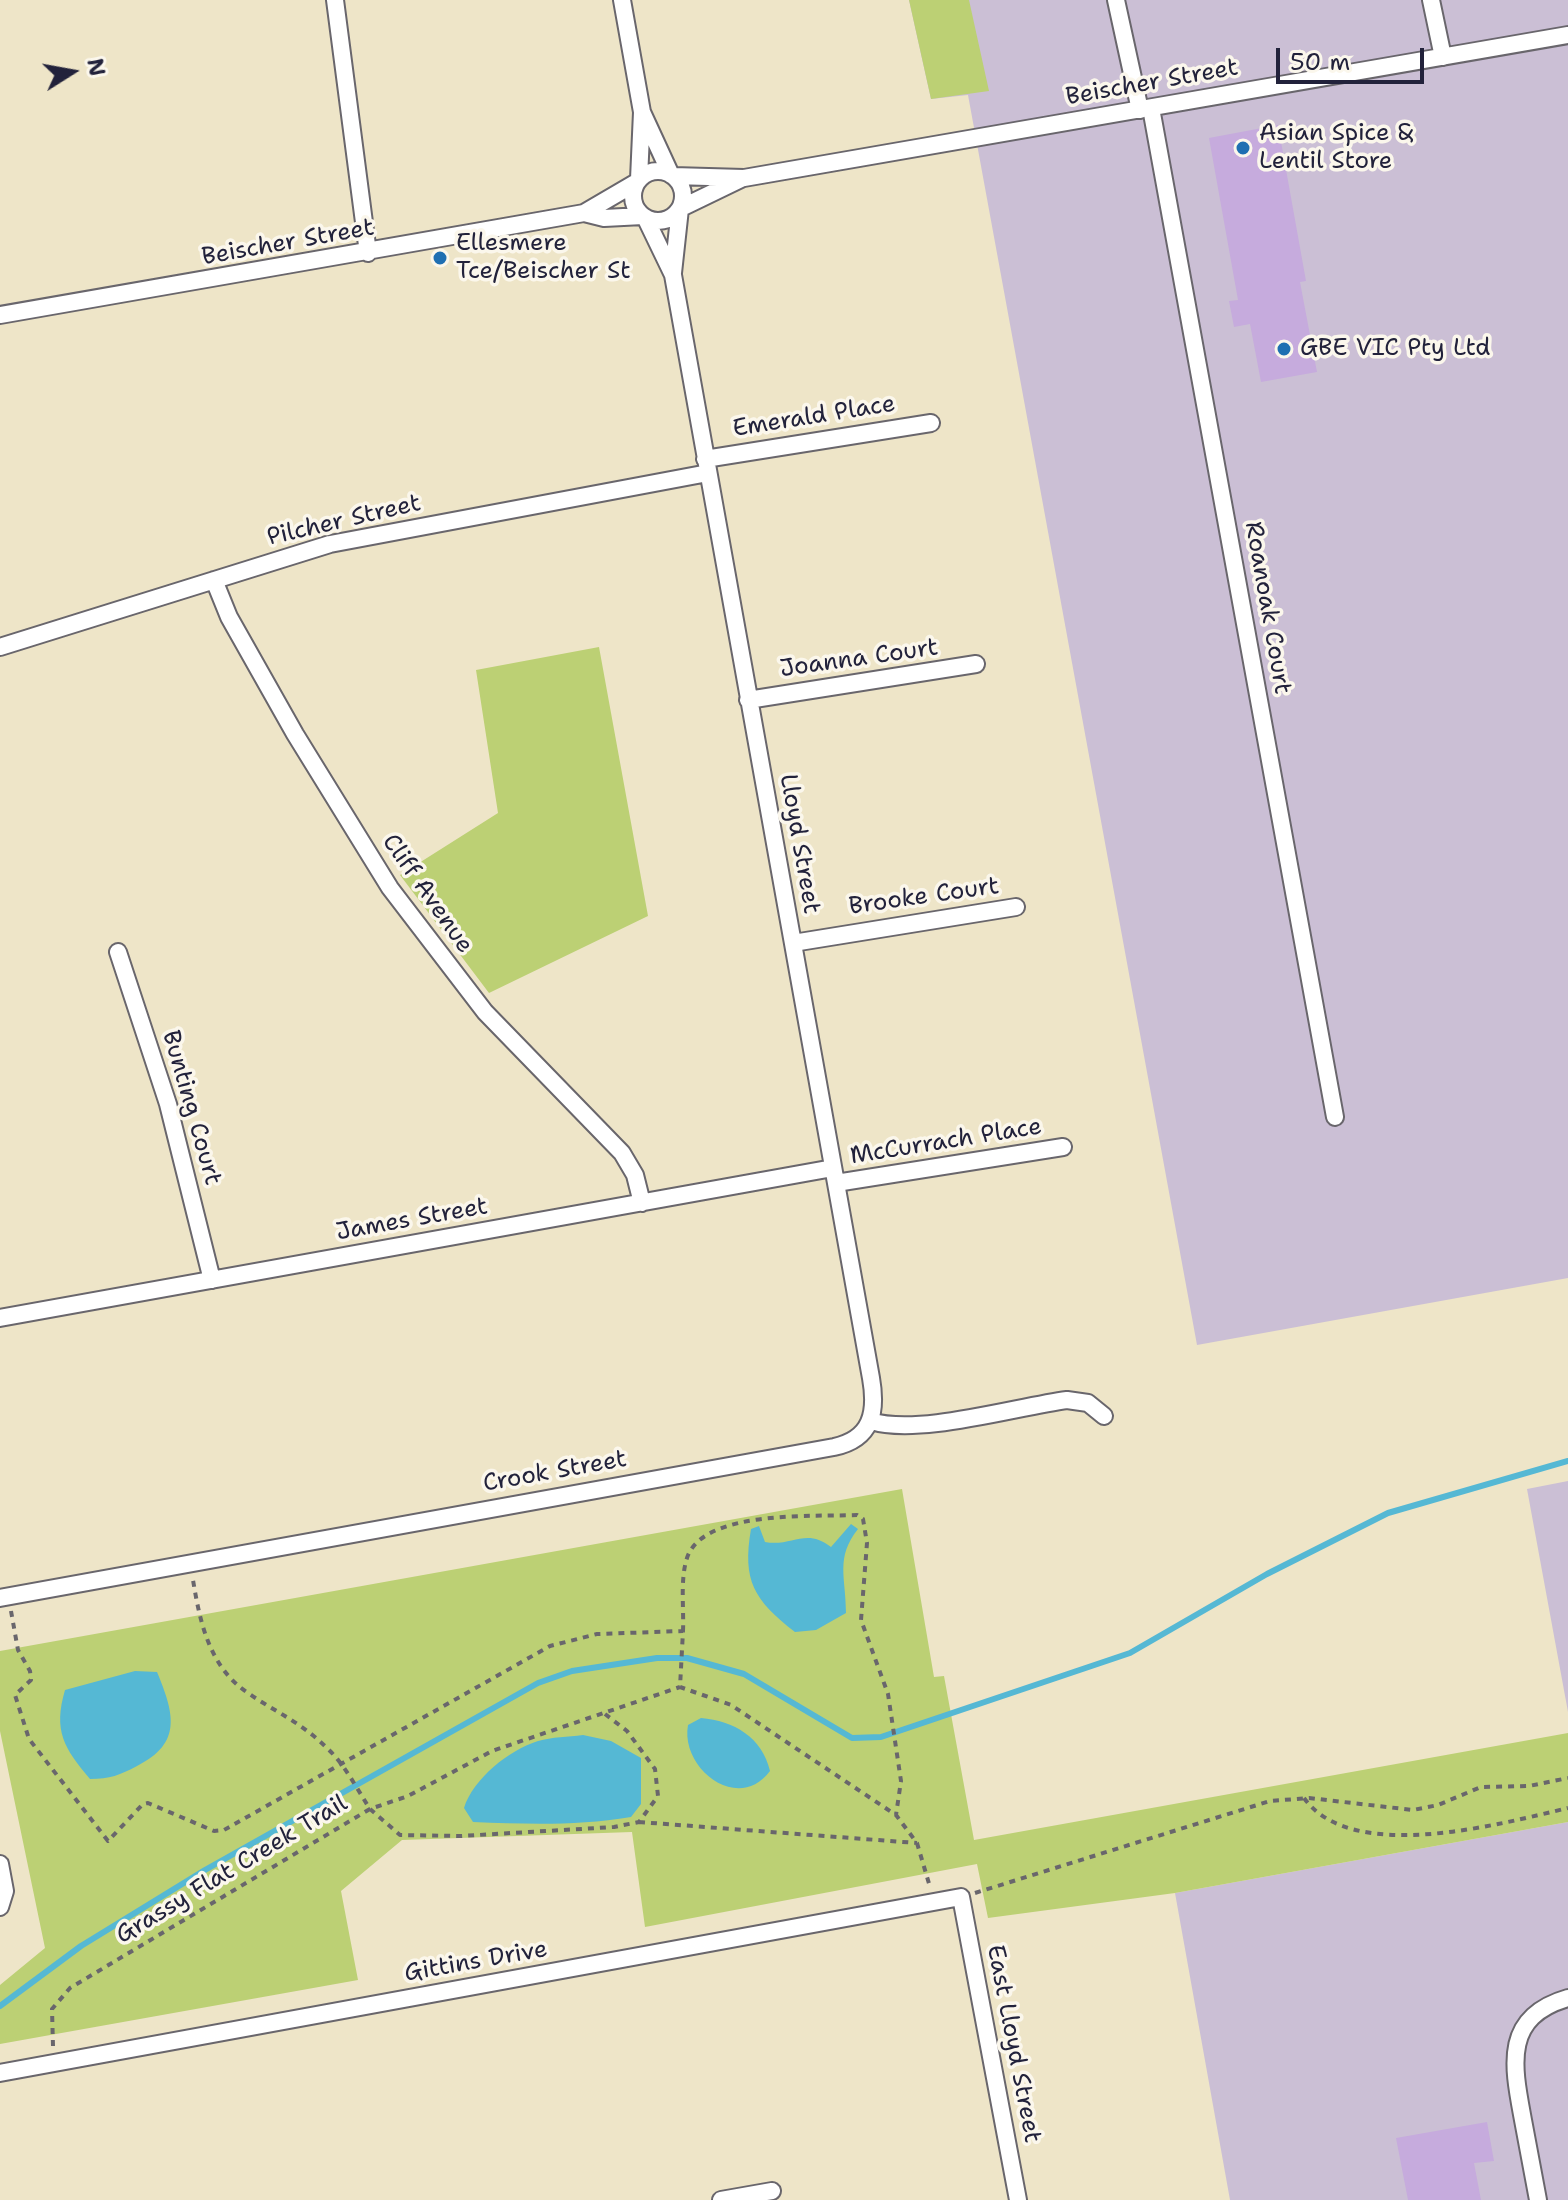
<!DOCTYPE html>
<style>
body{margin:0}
#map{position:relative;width:1568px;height:2200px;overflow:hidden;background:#eee5c8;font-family:"Shantell Sans",sans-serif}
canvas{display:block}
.north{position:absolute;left:32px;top:32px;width:80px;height:80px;-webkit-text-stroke:6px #fbf7ec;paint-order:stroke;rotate:79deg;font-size:22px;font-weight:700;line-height:32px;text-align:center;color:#22223b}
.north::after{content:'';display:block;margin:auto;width:28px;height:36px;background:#22223b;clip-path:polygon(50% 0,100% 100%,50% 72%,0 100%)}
.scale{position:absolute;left:1276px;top:48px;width:148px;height:36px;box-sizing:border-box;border:4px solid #22223b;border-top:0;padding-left:10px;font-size:24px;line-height:28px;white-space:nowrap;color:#22223b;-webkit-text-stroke:6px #fbf7ec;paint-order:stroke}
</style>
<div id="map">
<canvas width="1568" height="2200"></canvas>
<div class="north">N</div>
<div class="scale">50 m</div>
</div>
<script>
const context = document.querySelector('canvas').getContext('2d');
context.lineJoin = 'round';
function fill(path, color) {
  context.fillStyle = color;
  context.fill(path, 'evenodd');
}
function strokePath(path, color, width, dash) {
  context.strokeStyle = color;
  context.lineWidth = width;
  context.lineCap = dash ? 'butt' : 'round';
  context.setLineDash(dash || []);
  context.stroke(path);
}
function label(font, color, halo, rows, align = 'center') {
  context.font = font + ' "Shantell Sans",sans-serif';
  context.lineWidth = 7;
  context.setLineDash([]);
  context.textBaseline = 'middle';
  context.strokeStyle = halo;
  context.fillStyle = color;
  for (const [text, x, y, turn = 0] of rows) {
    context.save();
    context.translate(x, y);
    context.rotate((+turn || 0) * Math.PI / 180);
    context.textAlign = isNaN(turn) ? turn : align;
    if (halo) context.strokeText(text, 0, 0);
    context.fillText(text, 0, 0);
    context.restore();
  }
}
fill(new Path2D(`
 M909,0H1568V1278L1197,1345L968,95L931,99Z
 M1568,1481V1712L1527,1489Z
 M1568,1822V2200H1230L1175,1893Z`), '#cbbfd5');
fill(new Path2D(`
 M909,0H969L989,91L931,99Z
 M599,647L648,916L489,993L400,875L498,813L476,670Z
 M902,1489L934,1677L944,1676L974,1840L1568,1733V1822L1175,1893L988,1918L977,1864L645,1927L632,1832L402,1840L341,1891L358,1980L0,2044V1985L45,1948L0,1731V1651Z`), '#bcd074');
fill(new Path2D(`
 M851,1524L858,1529C835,1558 846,1577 846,1613L816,1630L795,1632C754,1600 742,1581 751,1529L759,1526L765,1542C792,1547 806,1527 831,1547Z
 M135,1671L157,1672C174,1713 183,1743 137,1766C120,1775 110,1779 90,1779C64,1748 53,1731 65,1690Z
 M701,1718C734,1721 762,1737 770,1771C738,1814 680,1768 688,1725Z
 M583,1735L611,1741L641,1758V1804L631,1817C577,1826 527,1824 473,1822L464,1808C473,1779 509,1750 538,1741C552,1737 568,1737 583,1735Z`), '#55b8d4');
strokePath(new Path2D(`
 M0,2006L81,1946L205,1870L538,1683L572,1671L657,1658H687L744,1674L852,1738L881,1737L1130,1653L1267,1574L1388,1513L1568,1461`), '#55b8d4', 6);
fill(new Path2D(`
 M1278,125L1306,281L1300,282L1317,372L1261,382L1250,324L1234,327L1229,301L1238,300L1209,138Z
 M1487,2122L1494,2161L1474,2163L1481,2200H1408L1396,2138Z`), '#c6abdd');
const street = new Path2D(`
 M335,0L368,253
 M622,0L642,112L639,179
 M1116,0L1140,110
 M1431,0L1443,57
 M1151,108L1335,1117
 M642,112L671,175
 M633 196a25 25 0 1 1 50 0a25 25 0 1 1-50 0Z
 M673,176L744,178L1568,35
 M681,208L743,178
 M584,213L604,218L643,216
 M673,273L680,209
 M0,315L584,213L637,182
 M705,459L931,423
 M214,580L229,617L295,734L390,888L485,1012L622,1153L635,1175L642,1203
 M0,647L330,544L708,473
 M748,700L976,664
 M793,943L1016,907
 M118,952L168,1104L212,1280
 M836,1183L1063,1147
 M0,1318L833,1168
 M871,1421C918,1436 1015,1407 1067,1400L1088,1403L1104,1416
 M0,1598L834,1447C872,1439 877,1412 871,1378L673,275L645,217
 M0,1864L5,1891L0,1907
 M0,2073L961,1897L1018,2200
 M721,2200L772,2191
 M1538,2200C1533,2173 1528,2147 1523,2120C1513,2066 1502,2017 1568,1998`);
strokePath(street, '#69666c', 20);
strokePath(new Path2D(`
 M11,1611L18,1650L30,1671L31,1680L15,1695L29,1739L108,1841L143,1804L148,1803L214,1831L224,1830L550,1646L597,1634L683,1631L680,1687L731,1705L896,1815L917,1843L930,1887
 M683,1631C684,1609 680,1579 687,1558C703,1509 816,1517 857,1515L863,1519L867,1543L861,1620L888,1694L901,1781L896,1815
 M605,1714L627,1731L655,1769L658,1796L639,1822L614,1827L461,1836L400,1835L370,1809L408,1796L492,1751L680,1687
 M1304,1798C1352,1865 1500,1824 1568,1808
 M639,1822L917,1843
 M975,1893L1270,1801L1309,1798L1413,1810L1438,1805L1481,1787L1529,1786L1568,1778
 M53,2046L52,2009L70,1988L370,1809C357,1789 345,1765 328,1749C301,1722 277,1713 248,1693C209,1667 200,1622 193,1580`), '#69666c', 4, [6, 6]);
strokePath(street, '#fff', 16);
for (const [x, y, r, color] of [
 [1243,148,8,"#1f6fb2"],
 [440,258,8,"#1f6fb2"],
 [1284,349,8,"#1f6fb2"]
]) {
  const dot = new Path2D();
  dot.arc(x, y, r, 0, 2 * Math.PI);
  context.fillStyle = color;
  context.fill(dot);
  strokePath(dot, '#fbf7ec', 3);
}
label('24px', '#22223b', '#fbf7ec', [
 ["Beischer Street",1152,83,-10],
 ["Beischer Street",288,243,-10],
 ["Emerald Place",814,417,-9],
 ["Pilcher Street",344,521,-13],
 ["Roanoak Court",1267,608,80],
 ["Joanna Court",859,659,-8],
 ["Lloyd Street",799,844,80],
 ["Cliff Avenue",427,894,55],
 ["Brooke Court",924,897,-8],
 ["Bunting Court",191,1108,74],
 ["McCurrach Place",946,1142,-9],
 ["James Street",412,1220,-10],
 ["Crook Street",555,1472,-10],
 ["Grassy Flat Creek Trail",232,1870,-31],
 ["Gittins Drive",476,1962,-10],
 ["East Lloyd Street",1013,2044,79]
]);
label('24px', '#22223b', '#fbf7ec', [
 ["Asian Spice &",1259,134],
 ["Lentil Store",1259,162],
 ["Ellesmere",456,244],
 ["Tce/Beischer St",456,272],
 ["GBE VIC Pty Ltd",1300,349]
], 'left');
</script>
